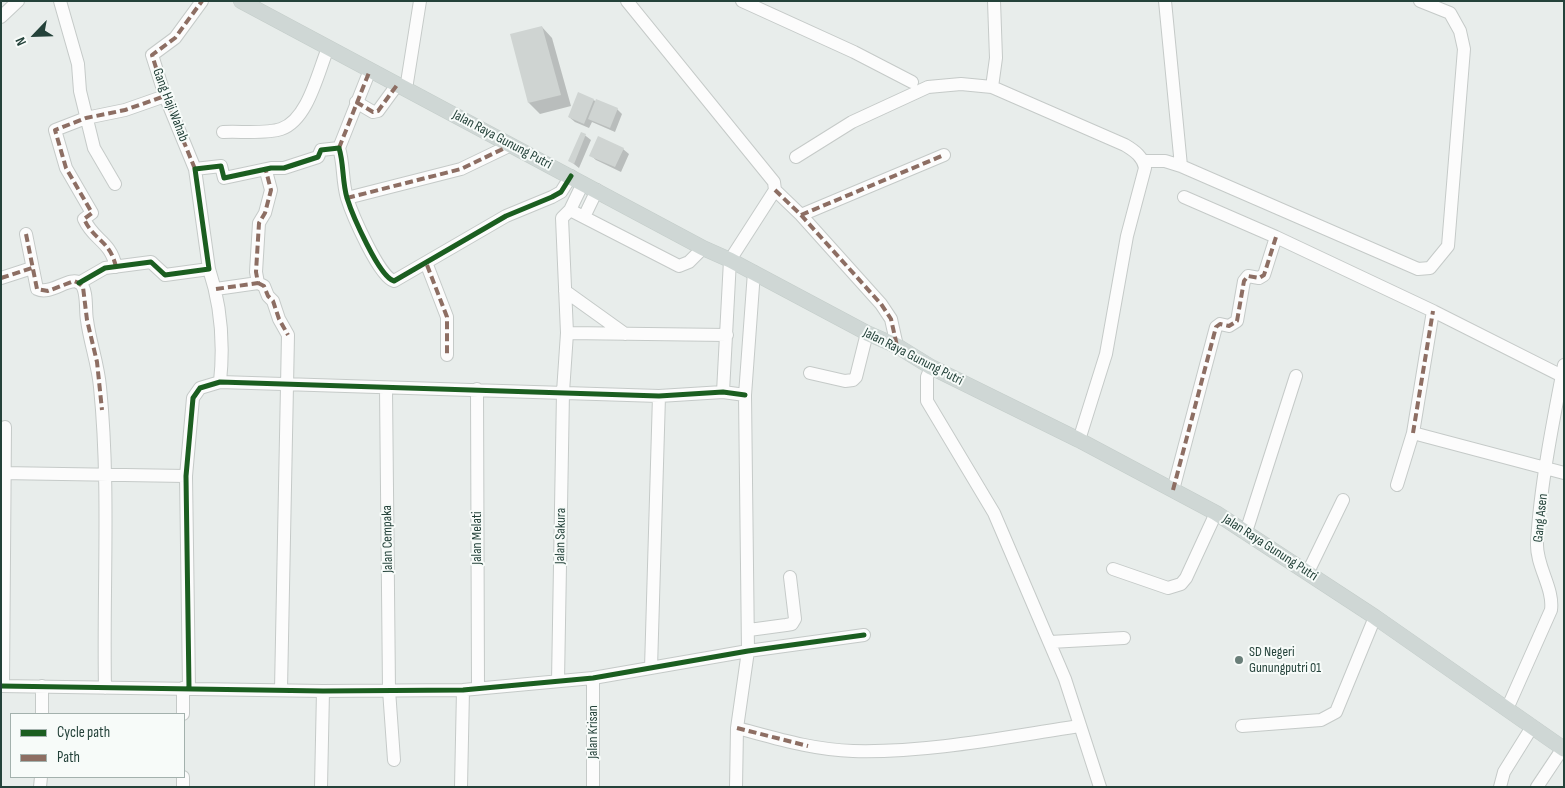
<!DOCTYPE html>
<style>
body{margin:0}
#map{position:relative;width:1565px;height:788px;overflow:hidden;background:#e8edeb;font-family:"Sofia Sans Condensed",sans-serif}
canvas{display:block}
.frame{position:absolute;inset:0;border:2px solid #24423a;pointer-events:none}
.legend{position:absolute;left:10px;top:713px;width:175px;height:65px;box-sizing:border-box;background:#f7fbf9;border:1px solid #a3b1ad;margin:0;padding:6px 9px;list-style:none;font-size:15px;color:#24423a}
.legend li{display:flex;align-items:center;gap:10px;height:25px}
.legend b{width:25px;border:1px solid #a3b1ad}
.north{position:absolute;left:10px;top:10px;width:50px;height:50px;-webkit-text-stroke:4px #f7fbf9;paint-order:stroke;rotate:246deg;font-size:14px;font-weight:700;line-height:20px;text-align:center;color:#24423a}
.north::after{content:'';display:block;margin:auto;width:18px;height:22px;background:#24423a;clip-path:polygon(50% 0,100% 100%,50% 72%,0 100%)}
</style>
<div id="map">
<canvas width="1565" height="788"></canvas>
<div class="frame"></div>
<ul class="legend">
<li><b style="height:6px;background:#1b5e20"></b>Cycle path</li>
<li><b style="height:6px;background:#8d6e63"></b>Path</li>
</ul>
<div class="north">N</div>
</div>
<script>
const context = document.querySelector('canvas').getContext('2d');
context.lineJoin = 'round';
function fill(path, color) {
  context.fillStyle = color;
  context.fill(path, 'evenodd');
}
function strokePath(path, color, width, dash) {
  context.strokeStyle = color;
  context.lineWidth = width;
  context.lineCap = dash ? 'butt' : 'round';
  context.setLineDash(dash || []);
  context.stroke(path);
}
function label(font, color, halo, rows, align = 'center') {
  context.font = font + ' "Sofia Sans Condensed",sans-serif';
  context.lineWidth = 4;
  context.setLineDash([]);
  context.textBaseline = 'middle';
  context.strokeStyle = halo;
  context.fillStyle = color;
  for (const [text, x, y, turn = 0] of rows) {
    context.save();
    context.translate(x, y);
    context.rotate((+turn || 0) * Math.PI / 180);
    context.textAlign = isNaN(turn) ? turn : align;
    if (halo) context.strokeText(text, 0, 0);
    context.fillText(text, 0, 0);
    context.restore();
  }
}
fill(new Path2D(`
 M542,27L552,38L571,106L540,114L529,103L511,35Z
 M593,100L617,109L622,114L615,132L592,122L589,128L575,122L569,117Z
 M582,133L591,140L579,168L570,161Z
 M623,149L629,154L621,172L596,160L590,155Z`), '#0003');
fill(new Path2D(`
 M542,26L561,95L528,103L510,34Z
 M578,92L594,99L584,124L568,117Z
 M596,99L618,108L610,128L588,119Z
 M581,132L586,134L574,164L568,161Z
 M598,136L624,148L615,167L589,156Z`), '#cfd4d2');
const minor = new Path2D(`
 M60,1L78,64L80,91L94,148L115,184
 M627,1L774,182L775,190L730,260L723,392
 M742,1L854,52L912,82
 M1165,1L1181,166
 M1,17L18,1
 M992,87L996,58L994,1
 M406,89L420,1
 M356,102L373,112L378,111L397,85
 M223,132C239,131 267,134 281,129C308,120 318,72 328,48
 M339,148L370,70
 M796,157L852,122L928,87L961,84L992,87L1125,145C1135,151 1143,157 1145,168L1127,236L1106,354L1079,440
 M1144,161H1165L1181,166L1418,269L1430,268L1448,246L1464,49L1460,31L1450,13L1420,1
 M195,169L165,96L152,55L175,38L202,1
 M775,190L801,215L881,304L891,319L897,346
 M1184,197L1276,237L1433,311L1564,377
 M347,198L461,169L511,145
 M570,210L583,183
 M801,215L944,155
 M584,217L597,190
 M26,234L37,289C51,296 70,275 80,283C88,290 85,310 87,320C90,343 98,364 100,387C110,487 103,588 105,688
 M427,265L447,317V355
 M116,267C110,240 94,241 84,219L92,213L66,168L55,130L86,118L125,110L165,96
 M209,269C221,305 224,344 220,382
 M1,278L32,268
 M79,283L105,268L151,262L165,275L209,269L195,169L221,166L224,178L271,168H284L318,157L321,150L339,148C344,164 342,181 347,198C352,214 379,277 394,281L506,216L552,197L561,192L571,176
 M258,283L264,286L268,296L273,301L279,319L288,335L281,689
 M216,289L258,283L256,272L259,223L265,213L271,190L266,171
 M565,291L625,334
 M567,333L727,335
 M931,367L927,377V401L994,513L1065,679L1100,787
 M810,373L845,381L853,380L856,377L867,333
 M386,389L389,690L394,760
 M477,389L478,688
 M1413,433L1433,311
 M1,473L186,476
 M1397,485L1413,433L1564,473
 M1173,490L1216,327L1220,324L1229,326L1237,321L1244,281L1248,276L1259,278L1264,275L1276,237
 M1246,532L1296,376
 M1113,569L1168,588L1181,584L1186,578L1216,513
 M1308,572L1343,500
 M749,630L786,625L792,624L795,619L790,577
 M1050,642L1124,638
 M651,668L659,396
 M593,678V787
 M558,681L563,392L567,333L562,218L570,210L679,266L689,262L703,248
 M1,686L323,691L463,690L593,678L748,651L864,635
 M3,686L5,427
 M189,688L186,476L193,398L200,388L220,382L659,396L723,392L745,395
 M1507,709L1551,610C1554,588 1536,566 1537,543C1540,487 1553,421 1564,365
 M42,714V686
 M183,714V688
 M1242,726L1321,720L1336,712L1375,617
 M737,728C775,738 813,750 853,751C928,753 1006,737 1080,726
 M40,787L41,777
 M183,787V777
 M321,787L323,691
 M461,787L463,690
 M736,787L737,728L748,651L745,395L754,272
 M1500,787L1504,772L1532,727
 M1537,787L1563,748`);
const major = new Path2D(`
 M241,1L703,248L730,260L867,333L897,346L931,367L1079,440L1216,513L1375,617L1564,749`);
strokePath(minor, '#c5cac8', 14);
strokePath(major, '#c3ccc9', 16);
strokePath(minor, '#fcfcfc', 12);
strokePath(major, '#cfd7d5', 15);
strokePath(new Path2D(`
 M356,102L373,112L378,111L397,85
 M339,148L370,70
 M195,169L165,96L152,55L175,38L202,1
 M775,190L801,215L881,304L891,319L897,346
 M347,198L461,169L511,145
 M801,215L944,155
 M26,234L37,289L48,291L74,281L79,283L83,287L87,320L97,362L102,410
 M427,265L447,317V355
 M116,267C110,240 94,241 84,219L92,213L66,168L55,130L86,118L125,110L165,96
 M1,278L32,268
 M258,283L264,286L268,296L273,301L279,319L288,335
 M216,289L258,283L256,272L259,223L265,213L271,190L266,171
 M1413,433L1433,311
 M1173,490L1216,327L1220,324L1229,326L1237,321L1244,281L1248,276L1259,278L1264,275L1276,237
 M737,728L808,746`), '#8d6e63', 4, [8, 4]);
strokePath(new Path2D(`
 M79,283L105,268L151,262L165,275L209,269L195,169L221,166L224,178L271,168H284L318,157L321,150L339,148C344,164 342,181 347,198C352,214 379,277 394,281L506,216L552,197L561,192L571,176
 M1,686L323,691L463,690L593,678L748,651L864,635
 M189,688L186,476L193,398L200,388L220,382L659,396L723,392L745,395`), '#1b5e20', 5);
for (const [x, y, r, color] of [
 [1239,660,5,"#697e78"]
]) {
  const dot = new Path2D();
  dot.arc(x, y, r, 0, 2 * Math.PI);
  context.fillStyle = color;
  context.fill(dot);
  strokePath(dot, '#f7fbf9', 2);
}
label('14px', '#24423a', '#f7fbf9', [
 ["Gang Haji Wahab",170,105,69],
 ["Jalan Raya Gunung Putri",502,140,28],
 ["Jalan Raya Gunung Putri",913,357,27],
 ["Gang Asen",1541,518,-84],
 ["Jalan Sakura",561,536,-89],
 ["Jalan Melati",477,538,-90],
 ["Jalan Cempaka",388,539,-91],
 ["Jalan Raya Gunung Putri",1270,548,33],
 ["Jalan Krisan",593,732,-90]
]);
label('14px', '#24423a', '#f7fbf9', [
 ["SD Negeri",1249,652],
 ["Gunungputri 01",1249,668]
], 'left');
</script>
